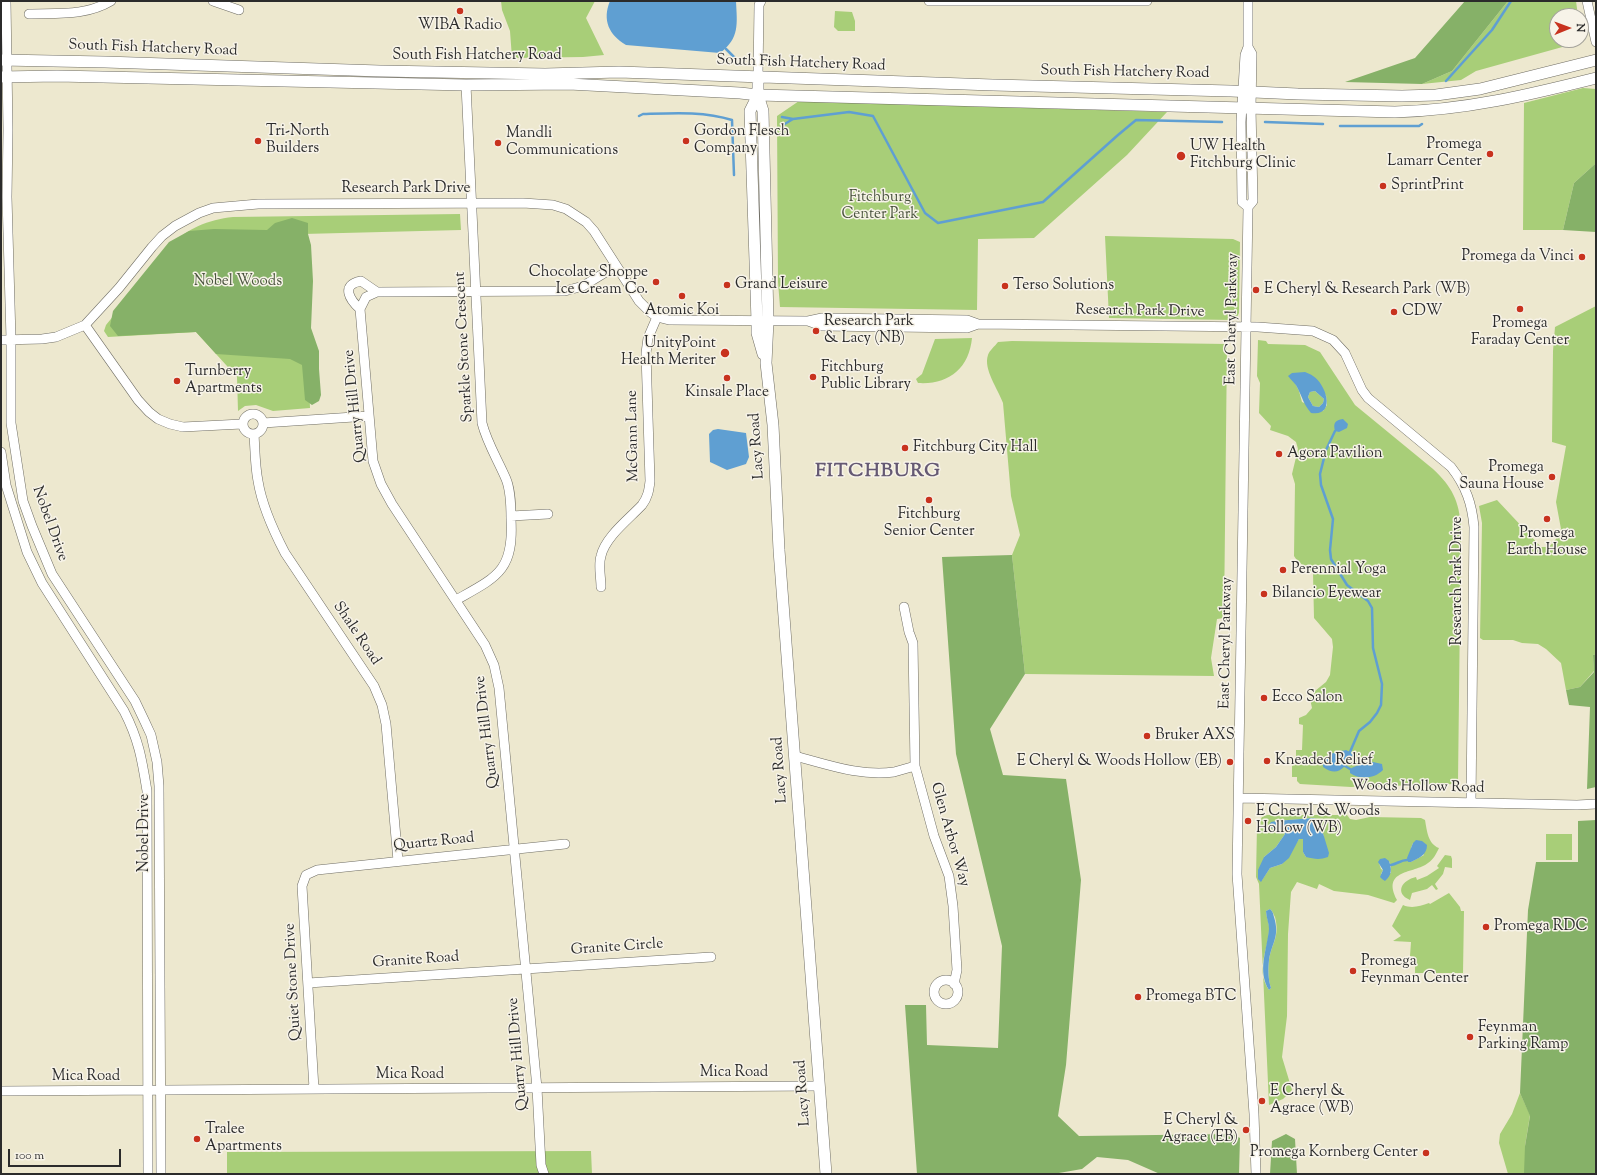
<!DOCTYPE html>
<style>
body{margin:0}
#map{position:relative;width:1597px;height:1175px;overflow:hidden;background:#ede8cf;font-family:"Sorts Mill Goudy",serif}
canvas{display:block}
.frame{position:absolute;inset:0;border:2px solid #2b2b2b;pointer-events:none}
.north{position:absolute;left:1549px;top:8px;width:40px;height:40px;box-sizing:border-box;background:#f7f3e8;border:1px solid #a5a39c;border-radius:50%;rotate:89deg;font-size:11px;font-weight:700;line-height:16px;text-align:center;color:#2b2b2b}
.north::after{content:'';display:block;margin:auto;width:14px;height:18px;background:#c8321e;clip-path:polygon(50% 0,100% 100%,50% 72%,0 100%)}
.scale{position:absolute;left:8px;top:1149px;width:113px;height:18px;box-sizing:border-box;border:2px solid #2b2b2b;border-top:0;padding-left:5px;font-size:12px;line-height:14px;white-space:nowrap;color:#2b2b2b;-webkit-text-stroke:3px #f7f3e8;paint-order:stroke}
</style>
<div id="map">
<canvas width="1597" height="1175"></canvas>
<div class="frame"></div>
<div class="north">N</div>
<div class="scale">100 m</div>
</div>
<script>
const context = document.querySelector('canvas').getContext('2d');
context.lineJoin = 'round';
function fill(path, color) {
  context.fillStyle = color;
  context.fill(path, 'evenodd');
}
function strokePath(path, color, width, dash) {
  context.strokeStyle = color;
  context.lineWidth = width;
  context.lineCap = dash ? 'butt' : 'round';
  context.setLineDash(dash || []);
  context.stroke(path);
}
function label(font, color, halo, rows, align = 'center') {
  context.font = font + ' "Sorts Mill Goudy",serif';
  context.lineWidth = 3;
  context.setLineDash([]);
  context.textBaseline = 'middle';
  context.strokeStyle = halo;
  context.fillStyle = color;
  for (const [text, x, y, turn = 0] of rows) {
    context.save();
    context.translate(x, y);
    context.rotate((+turn || 0) * Math.PI / 180);
    context.textAlign = isNaN(turn) ? turn : align;
    if (halo) context.strokeText(text, 0, 0);
    context.fillText(text, 0, 0);
    context.restore();
  }
}
fill(new Path2D(`
 M501,1H595L586,18L604,55L583,57L512,58L510,31L502,10Z
 M1508,1H1576L1578,16H1557V40H1581V28L1584,41L1476,71L1461,80L1422,84L1452,71Z
 M835,11L852,12L855,21V31H838L834,27Z
 M1583,88L1596,89L1595,164L1574,183L1563,230H1523L1524,103Z
 M799,101L1167,112L1127,155L1034,238L978,239L977,310L780,307L778,282L777,116Z
 M460,214L461,230L303,234L310,408L273,411L256,405L245,406L238,411L237,377L196,332L108,337L104,331L106,325L169,247C187,228 208,220 233,217Z
 M1105,236L1233,239L1240,242L1239,313L1237,317L1232,320L1109,318Z
 M1596,306V654L1593,655L1594,671L1580,687L1566,690L1561,663L1546,649L1538,644L1522,643L1513,640H1483L1480,638L1482,523L1479,506L1497,500L1541,547H1549L1556,539L1561,529L1556,502L1566,446L1552,442L1553,351L1555,327Z
 M972,338C969,369 948,385 918,383L916,379L922,374L935,339Z
 M1258,340L1266,341L1268,344L1305,345L1320,352L1355,405L1433,469C1452,487 1459,500 1461,527L1458,781L1455,784L1351,787L1300,784L1297,781V777H1292V766L1296,763V750H1302L1303,725L1299,724V718L1306,715L1312,708L1310,699L1315,691L1326,682L1330,675L1333,647L1332,639L1314,618L1313,573C1306,567 1298,563 1294,556L1295,484L1292,474L1298,449L1296,442L1288,436L1270,430L1271,426L1259,413L1260,383L1257,376ZM1295,383L1326,395L1327,405L1323,411L1302,402L1299,391Z
 M1012,341L1227,344L1224,618L1217,619L1211,658L1214,676L1025,674L1012,555L1020,535L1011,496L1003,403C998,389 983,369 988,355C989,351 995,346 998,342Z
 M1315,391L1324,399L1323,403L1319,407L1313,406L1308,397L1310,392Z
 M1267,815H1347L1350,819L1356,820L1370,817L1421,818L1425,820C1427,831 1428,844 1439,848C1436,854 1434,859 1428,863C1414,874 1381,869 1397,900L1394,903L1368,895L1334,891L1319,884L1317,889L1297,882L1291,892L1288,934L1287,1016L1282,1057L1292,1090L1283,1099L1269,1105L1259,884L1256,877L1257,826L1262,817ZM1313,818L1319,820L1324,837L1306,857L1303,852V839H1299L1282,864L1270,868L1262,880L1264,857L1276,847L1285,834L1284,831L1281,829H1273L1269,825L1276,821ZM1413,843L1424,855L1411,862V848ZM1389,861L1391,866V873L1381,874L1383,870L1381,869L1379,863ZM1270,909C1273,912 1273,913 1275,917C1280,937 1272,942 1269,960C1268,969 1268,979 1271,988L1269,990C1254,968 1270,948 1269,927C1269,921 1266,917 1266,911Z
 M1546,834H1572V860H1546Z
 M1445,855L1451,856L1452,859V868L1445,867L1443,874L1435,884L1438,889L1436,890L1432,885L1427,889L1412,893L1410,900C1394,893 1402,880 1416,877L1417,880L1427,876L1439,868L1437,866Z
 M1449,893L1460,907L1461,911H1464L1463,973H1415V957L1410,956L1411,942L1393,941L1401,936L1392,926L1403,905C1412,909 1420,906 1429,903L1430,904Z
 M1520,1093L1530,1115L1525,1146L1579,1173L1592,1174H1508L1499,1143L1500,1134L1512,1114Z
 M591,1151L592,1174H227V1152Z`), '#a8ce78');
fill(new Path2D(`
 M1465,1H1508L1452,71L1422,84L1345,82L1415,58Z
 M1596,142V232L1563,230L1574,183L1595,164Z
 M292,218L308,223V234L311,245L313,281L311,328L319,351V369L321,395L319,401L312,405L305,400L302,365L290,359L216,354L196,332L118,336L110,326L113,311L169,242L189,231L214,229L267,230L275,223Z
 M1012,555L1025,674L990,729L1003,775L1066,779L1081,880L1066,1065L1058,1116L1079,1136L1233,1134L1240,1138L1239,1174H1160L1128,1160L1097,1157L1082,1169L1053,1174H917L905,1005H926L927,1045L998,1048L1002,946L956,754L942,557Z
 M1596,654V787L1587,789L1590,707L1569,705L1566,690L1580,687L1594,672L1593,655Z
 M1596,820V1174L1524,1173L1525,1146L1530,1116L1520,1093L1528,910L1536,862H1578V821Z
 M1286,1134L1295,1139L1297,1174H1270L1272,1141Z`), '#86b168');
fill(new Path2D(`
 M610,1H736C737,24 740,38 720,53L626,45C609,35 602,20 610,1Z
 M1305,372C1307,373 1311,374 1313,376C1327,385 1336,417 1311,413C1303,403 1303,399 1298,389C1296,384 1292,381 1288,376L1292,373ZM1315,391L1324,399L1323,403L1319,407L1313,406L1308,397L1310,392Z
 M1343,419L1348,424L1347,428L1339,432L1335,431C1333,423 1335,420 1343,419Z
 M718,429L746,433L749,457L746,464L727,470L710,462L709,434L713,430Z
 M1346,750L1350,752L1353,755C1345,767 1338,778 1323,767C1323,754 1335,752 1346,750Z
 M1373,762L1382,764L1383,770C1374,779 1360,780 1350,773V769C1358,765 1364,763 1373,762Z
 M1313,818L1319,820L1329,853L1328,857C1320,860 1314,859 1306,857L1303,852V839H1299L1289,858L1282,864L1270,868L1261,882L1258,879V870L1264,857L1276,847L1285,834L1284,831L1281,829H1273L1269,825L1271,822L1276,821Z
 M1416,840L1422,841L1427,845C1427,855 1419,858 1411,862H1408L1407,858L1413,843Z
 M1385,858L1389,861C1392,869 1392,875 1385,881L1382,879L1380,877L1383,870L1378,862L1380,859Z
 M1270,909C1273,912 1273,913 1274,917C1280,937 1272,942 1269,960C1268,969 1268,979 1271,988L1269,990C1257,971 1267,950 1269,929C1269,923 1266,917 1266,911Z`), '#5f9fd2');
strokePath(new Path2D(`
 M726,49L735,58
 M1446,81L1492,30L1511,1
 M639,116L643,114C673,113 704,111 732,120L734,175
 M782,117L793,119L849,112L873,116L925,213L938,223L1043,202L1118,135L1136,120L1222,122
 M1265,122L1323,124
 M783,125L793,119
 M1340,126H1419L1422,124
 M1335,431L1326,450L1320,474L1321,485L1333,519L1330,550L1331,559L1347,585L1368,601L1372,608L1373,648L1382,684L1381,705L1377,713L1370,722L1359,731L1350,752
 M1345,766L1350,769
 M1391,865C1397,864 1401,860 1407,860`), '#5f9fd2', 2.5);
const minor = new Path2D(`
 M6,1L8,130L7,197L11,339V423L23,501L32,526L52,574L135,701L145,722L151,735L157,762L159,786L161,1174
 M213,1L239,10
 M929,1H1147
 M1248,1V47L1245,55L1241,122L1242,202L1248,207
 M1587,1L1596,42
 M29,14C58,13 86,16 111,1
 M1248,47L1252,54L1251,108L1253,201L1248,207L1237,874L1254,1114L1256,1174
 M758,77L759,5L761,1
 M360,309C350,300 340,285 361,281L377,292
 M808,321L822,326L967,328L978,324
 M85,325L138,400L149,412L158,419L170,424L183,427L242,424
 M1,340L42,339L56,337L85,325L119,288L152,247L162,236L175,226L199,213L213,208L258,204L523,203L553,205L566,209L586,222L594,231L639,301L650,312L657,317L669,320L808,321L822,318L967,320L978,324L1258,327L1313,331L1333,340L1345,353L1362,390L1368,398L1451,467C1466,486 1472,504 1474,527L1471,803
 M243 424a10 10 0 1 1 20 0a10 10 0 1 1-20 0Z
 M263,423L369,416
 M254,434C255,449 255,466 258,481C262,506 273,530 285,553L374,686L382,705L386,724L398,861
 M1,452L6,485L27,552L42,583L124,711C139,740 142,760 147,791L148,1174
 M511,516L548,514
 M601,587C601,577 598,565 601,556C605,537 629,519 642,505C648,497 649,490 650,481L646,353L648,338L657,317
 M456,600C497,577 514,571 511,519C511,507 511,491 506,479C498,460 487,443 482,423L466,85
 M904,607L909,632L913,643L915,766L934,836L949,876L953,906L957,970L954,984
 M795,756C826,764 861,777 894,772C901,770 908,768 915,766
 M1239,798L1577,805L1596,804
 M934 992a12 12 0 1 1 24 0a12 12 0 1 1-24 0Z
 M308,983L711,957
 M314,1089L302,886L306,875L317,870L565,844
 M1,1091L819,1086
 M544,1174L541,1165L537,1088L499,688L494,665L485,645L392,504L381,484L373,461L360,309L366,297L377,292L565,291L583,286L616,266`);
const major = new Path2D(`
 M1,60L105,62L380,71L545,74L619,72L993,85L1231,91L1298,94L1402,96L1436,95L1480,89L1596,60
 M1,77L57,76L466,85L569,84L740,93L758,95L1395,112C1466,110 1528,95 1596,78
 M758,77V95L763,111L768,321L766,363L773,425L779,550L826,1174
 M758,95L750,111L757,321V333L763,354`);
strokePath(minor, '#6f6d64', 10);
strokePath(major, '#6f6d64', 12);
strokePath(minor, '#fff', 9);
strokePath(major, '#fff', 11);
for (const [x, y, r, color] of [
 [460,11,4,"#c8321e"],
 [258,141,4,"#c8321e"],
 [686,141,4,"#c8321e"],
 [498,143,4,"#c8321e"],
 [1490,154,4,"#c8321e"],
 [1181,156,5,"#c8321e"],
 [1383,186,4,"#c8321e"],
 [1582,257,4,"#c8321e"],
 [656,282,4,"#c8321e"],
 [727,285,4,"#c8321e"],
 [1005,286,4,"#c8321e"],
 [1256,290,4,"#c8321e"],
 [682,296,4,"#c8321e"],
 [1520,309,4,"#c8321e"],
 [1394,312,4,"#c8321e"],
 [816,331,4,"#c8321e"],
 [725,353,5,"#c8321e"],
 [813,377,4,"#c8321e"],
 [727,378,4,"#c8321e"],
 [177,381,4,"#c8321e"],
 [905,448,4,"#c8321e"],
 [1279,454,4,"#c8321e"],
 [1552,477,4,"#c8321e"],
 [929,500,4,"#c8321e"],
 [1547,519,4,"#c8321e"],
 [1283,570,4,"#c8321e"],
 [1264,594,4,"#c8321e"],
 [1264,698,4,"#c8321e"],
 [1147,736,4,"#c8321e"],
 [1267,761,4,"#c8321e"],
 [1230,762,4,"#c8321e"],
 [1248,821,4,"#c8321e"],
 [1486,927,4,"#c8321e"],
 [1353,971,4,"#c8321e"],
 [1138,997,4,"#c8321e"],
 [1470,1037,4,"#c8321e"],
 [1262,1101,4,"#c8321e"],
 [1246,1130,4,"#c8321e"],
 [197,1139,4,"#c8321e"],
 [1426,1153,4,"#c8321e"]
]) {
  const dot = new Path2D();
  dot.arc(x, y, r, 0, 2 * Math.PI);
  context.fillStyle = color;
  context.fill(dot);
  strokePath(dot, '#f7f3e8', 1.5);
}
label('15px', '#2b2b2b', '#f7f3e8', [
 ["WIBA Radio",460,26,"center"],
 ["Tri-North",266,132],
 ["Builders",266,149],
 ["Gordon Flesch",694,132],
 ["Company",694,149],
 ["Mandli",506,134],
 ["Communications",506,151],
 ["Promega",1482,145,"right"],
 ["Lamarr Center",1482,162,"right"],
 ["UW Health",1190,147],
 ["Fitchburg Clinic",1190,164],
 ["SprintPrint",1391,186],
 ["Promega da Vinci",1574,257,"right"],
 ["Chocolate Shoppe",648,273,"right"],
 ["Ice Cream Co.",648,290,"right"],
 ["Grand Leisure",735,285],
 ["Terso Solutions",1013,286],
 ["E Cheryl & Research Park (WB)",1264,290],
 ["Atomic Koi",682,311,"center"],
 ["CDW",1402,312],
 ["Research Park",824,322],
 ["& Lacy (NB)",824,339],
 ["Promega",1520,324,"center"],
 ["Faraday Center",1520,341,"center"],
 ["UnityPoint",716,344,"right"],
 ["Health Meriter",716,361,"right"],
 ["Fitchburg",821,368],
 ["Public Library",821,385],
 ["Turnberry",185,372],
 ["Apartments",185,389],
 ["Kinsale Place",727,393,"center"],
 ["Fitchburg City Hall",913,448],
 ["Agora Pavilion",1287,454],
 ["Promega",1544,468,"right"],
 ["Sauna House",1544,485,"right"],
 ["Fitchburg",929,515,"center"],
 ["Senior Center",929,532,"center"],
 ["Promega",1547,534,"center"],
 ["Earth House",1547,551,"center"],
 ["Perennial Yoga",1291,570],
 ["Bilancio Eyewear",1272,594],
 ["Ecco Salon",1272,698],
 ["Bruker AXS",1155,736],
 ["Kneaded Relief",1275,761],
 ["E Cheryl & Woods Hollow (EB)",1222,762,"right"],
 ["E Cheryl & Woods",1256,812],
 ["Hollow (WB)",1256,829],
 ["Promega RDC",1494,927],
 ["Promega",1361,962],
 ["Feynman Center",1361,979],
 ["Promega BTC",1146,997],
 ["Feynman",1478,1028],
 ["Parking Ramp",1478,1045],
 ["E Cheryl &",1270,1092],
 ["Agrace (WB)",1270,1109],
 ["E Cheryl &",1238,1121,"right"],
 ["Agrace (EB)",1238,1138,"right"],
 ["Tralee",205,1130],
 ["Apartments",205,1147],
 ["Promega Kornberg Center",1418,1153,"right"]
], 'left');
label('15px', '#2b2b2b', '#f7f3e8', [
 ["South Fish Hatchery Road",153,49,2],
 ["South Fish Hatchery Road",477,56],
 ["South Fish Hatchery Road",801,64,2],
 ["South Fish Hatchery Road",1125,73,1],
 ["Research Park Drive",406,189],
 ["Research Park Drive",1140,312,1],
 ["East Cheryl Parkway",1233,319,-89],
 ["Sparkle Stone Crescent",465,347,-93],
 ["Quarry Hill Drive",356,406,-96],
 ["McGann Lane",634,436,-91],
 ["Lacy Road",758,446,-94],
 ["Nobel Drive",49,524,70],
 ["Research Park Drive",1458,581,-90],
 ["Shale Road",356,634,56],
 ["East Cheryl Parkway",1227,643,-89],
 ["Quarry Hill Drive",488,732,-97],
 ["Lacy Road",781,770,-94],
 ["Woods Hollow Road",1418,788,1],
 ["Nobel Drive",145,833,-90],
 ["Glen Arbor Way",949,835,74],
 ["Quartz Road",434,843,-6],
 ["Granite Circle",617,948,-4],
 ["Granite Road",416,961,-4],
 ["Quiet Stone Drive",294,982,-93],
 ["Quarry Hill Drive",519,1054,-95],
 ["Mica Road",734,1073],
 ["Mica Road",410,1075],
 ["Mica Road",86,1077],
 ["Lacy Road",804,1093,-94]
]);
label('15px', '#4a543e', '#f7f3e8', [
 ["Fitchburg",880,198],
 ["Center Park",880,215],
 ["Nobel Woods",238,282]
]);
context.letterSpacing = '1px';
label('bold 19px', '#655973', '#f7f3e8', [
 ["FITCHBURG",878,473]
]);
context.letterSpacing = '0px';
</script>
